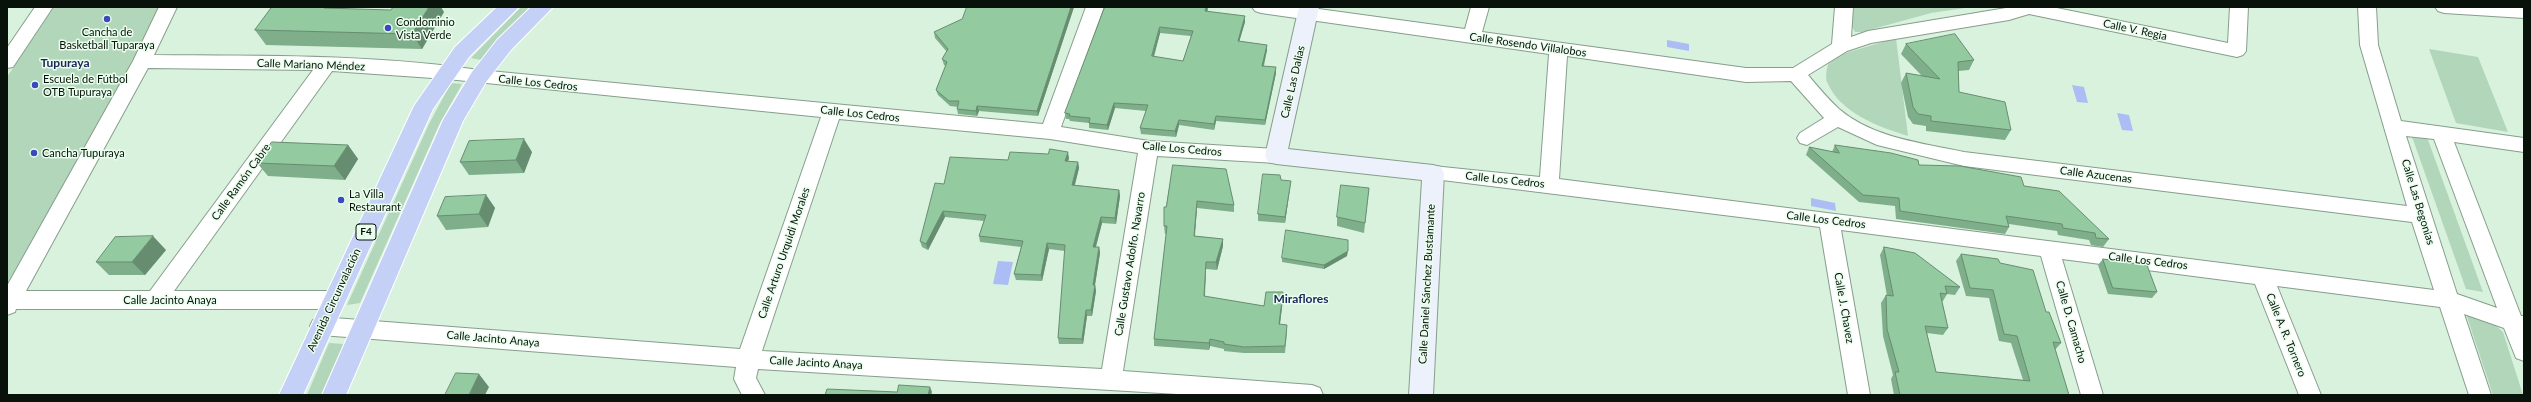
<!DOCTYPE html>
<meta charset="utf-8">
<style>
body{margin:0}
#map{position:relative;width:2531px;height:402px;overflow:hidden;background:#d8f2dd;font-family:Lato,sans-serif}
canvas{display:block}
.frame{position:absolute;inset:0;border:8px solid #08110a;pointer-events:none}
</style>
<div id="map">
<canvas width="2531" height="402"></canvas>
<div class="frame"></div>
</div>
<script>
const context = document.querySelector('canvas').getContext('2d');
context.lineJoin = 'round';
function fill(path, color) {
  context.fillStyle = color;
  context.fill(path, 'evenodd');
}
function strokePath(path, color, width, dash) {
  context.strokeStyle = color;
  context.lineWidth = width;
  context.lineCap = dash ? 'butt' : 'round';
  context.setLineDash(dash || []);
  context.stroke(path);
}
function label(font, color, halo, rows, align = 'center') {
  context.font = font + ' Lato,sans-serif';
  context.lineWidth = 3;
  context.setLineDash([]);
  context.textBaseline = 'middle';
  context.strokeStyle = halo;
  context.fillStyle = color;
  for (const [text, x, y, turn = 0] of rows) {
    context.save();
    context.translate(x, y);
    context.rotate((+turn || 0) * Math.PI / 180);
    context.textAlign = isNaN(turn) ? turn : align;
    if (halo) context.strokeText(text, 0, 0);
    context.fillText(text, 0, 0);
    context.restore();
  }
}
fill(new Path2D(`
 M54,7H160L132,66L7,284V77Z
 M521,7H531L481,60L471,58Z
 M1854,7H1972L1931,13L1862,32H1855L1851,25Z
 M1896,38L1908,136C1879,127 1840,113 1827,82C1825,77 1827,69 1828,64L1842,54Z
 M2429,49L2478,57L2508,132L2456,123Z
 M451,83L462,84L439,125L360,303L347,305L429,124Z
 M2411,134L2427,137L2483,292L2466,289Z
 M2466,314L2494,324L2503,332L2523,395H2493Z
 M329,343L344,344L322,395H307Z`), '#b2d6ba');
fill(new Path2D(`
 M1667,40L1689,44V51L1667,47Z
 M2072,85L2084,87L2088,103L2077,102Z
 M2117,113L2129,115L2133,131L2122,130Z
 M1811,198L1835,203L1836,211L1811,206Z
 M998,261L1013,262L1008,285L993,284Z`), '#acbdf5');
const street = new Path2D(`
 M35,7H53L13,67L7,68V48Z
 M159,7H177L154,55C262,56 372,54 479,70L1043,124L1086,7H1104L1061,127L1149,141L1276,149L1283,151L1286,156L1283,161L1276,163L1157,156L1123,371L1312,385L1320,388L1323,395H1194L758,369L756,378L765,395H742L734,379L736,367L321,335L313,332L310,326L313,320L321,317L740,349L821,117L447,79L332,71L174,291H333L340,294L344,300L340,306L333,309H16L15,312L7,315V286L133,61ZM148,68L313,70L150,291H26ZM839,119L1050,139L1138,153L1102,369L762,351Z
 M1252,7H1304L1465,29L1471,7H1489L1482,32L1746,68H1793L1832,44L1835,7H1853L1851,37L1868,31L2012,7H2052L2228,43L2230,7H2248L2246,51L2243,55L2237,57L2029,14L2009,20L1871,43L1847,51L1808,75C1818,87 1828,99 1839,109C1873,138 1922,143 1964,152L2407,206L2360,45L2358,7H2376L2378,45L2401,121L2524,138V152L2454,142L2521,316H2524V361L2516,358L2504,328L2464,314L2491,395H2469L2440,307L2277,286L2321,395H2299L2255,284L2062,259L2103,395H2081L2041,256L1841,230L1870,395H1848L1820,227L1426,178L1423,173L1426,168L1433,166L1540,177L1549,54L1261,13L1255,11ZM1567,56L1746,82L1791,81L1824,118L1800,133L1797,138L1800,143L1807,145L1838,127L1877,145L1964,166L2412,222L2434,290L1559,179ZM2406,136L2434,139L2497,308L2457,294Z
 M2435,7H2524V18L2444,13L2438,11Z`);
const secondary = new Path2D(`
 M1299,7H1319L1288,149L1433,165L1441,167L1444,173L1433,395H1409L1422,180L1276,164L1268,162L1265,156Z`);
const highway = new Path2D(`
 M497,7H519L469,57L433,109L303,395H279L414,106L455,47Z
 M531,7H553L511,50L486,82L463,121L346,395H322L443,120L472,72L497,40Z`);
strokePath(street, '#869e8b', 2);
strokePath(secondary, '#869e8b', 2);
strokePath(highway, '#fff', 2);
fill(street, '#fff');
fill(secondary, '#edf1fc');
fill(highway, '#c4d0f6');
fill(new Path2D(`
 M272,7H346L344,9L444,12L422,49L266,45L255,30Z
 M1074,7L1038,116L979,111L977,116L958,114L957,109L958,107L950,106L938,95L936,90L946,66L944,65L942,59L947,52L935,38L934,32Z
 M1105,7L1208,9L1207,11L1245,22L1239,41L1267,45V50L1264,66L1276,73L1265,125L1216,121L1214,130L1179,125L1176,137L1141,134L1140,128L1146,111L1115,108L1108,130L1089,128V123L1070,121L1069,119H1066L1065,113ZM1160,33L1191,36L1183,61L1154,57Z
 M1906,44L1974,60L1969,70L1958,71L1959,92L2011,130L2005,140L1926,131V126L1913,124L1908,117L1901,83L1906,73L1922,76L1901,54Z
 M348,145L358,159L345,180L268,176L257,163Z
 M1835,145L1919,165L2024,186L2109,239L2103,247L2091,245L2089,240L2058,235L2057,231L2009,224V227L2005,234L1896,219L1895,206L1859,202L1806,155L1809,147L1832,152Z
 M532,152L524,173L469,175L460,162Z
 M1069,158L1068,161L1078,162L1079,168L1075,185L1119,190L1120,196L1116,224L1102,223L1096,247H1099L1100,253L1095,285L1096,291L1092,316H1087L1083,344H1059L1058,338L1065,251L1049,249L1042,281L1016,280L1014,274L1021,247L980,242L979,236L984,221L945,217L928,250L922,247L920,241L944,184L1008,160Z
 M1173,165L1234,205V212L1197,208L1195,236L1223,239V246L1217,270L1206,269L1205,297L1264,306L1283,299L1280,324L1287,332L1285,353H1244L1224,351V349L1210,346L1209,350L1154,346V339L1166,234H1165L1164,226L1166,207Z
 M1290,188L1285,223L1258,221V214Z
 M1369,188L1364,233L1337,226V217Z
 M486,195L495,208L488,227L446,230L437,216Z
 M1884,247L1960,287L1955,295L1947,294L1943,301H1942L1948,328L1943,335L1927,333L1936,372L2023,380L2011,343L1999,341L1989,298L1966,296L1956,261L1961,254L2000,263L2046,312L2061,343L2055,350L2069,395H1894L1891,379L1893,375L1883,336L1881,303L1886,295L1887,296L1880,255Z
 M166,250L145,275H109L96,262Z
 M1347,256L1324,269L1282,262V258Z
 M2103,259L2157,292L2152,298L2108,294L2098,265Z`), '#7eae8a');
fill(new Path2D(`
 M325,7H346L334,23L324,8Z
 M429,7H441L444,12L422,49L412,34Z
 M1071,7H1074L1038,116L1037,111Z
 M1206,7H1207L1208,9L1205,17V11Z
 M1245,16V22L1238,46V41Z
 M1160,27V33L1152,62V56Z
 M1267,45V50L1262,71V66Z
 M1276,67V73L1265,125V120Z
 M1114,103L1115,108L1108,130L1107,125Z
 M977,106L979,111L977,116L976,111Z
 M1216,116V121L1214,130V124Z
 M1179,120V125L1176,137L1175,131Z
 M524,139L532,152L524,173L516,160Z
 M348,145L358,159L345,180L334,166Z
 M1068,152L1069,158L1066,167L1065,161Z
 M1078,162L1079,168L1073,191L1072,185Z
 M1291,181L1285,223V217Z
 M1119,190L1120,196L1116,224L1115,218Z
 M486,195L495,208L488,227L479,214Z
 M1197,201V208L1194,243V236Z
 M943,211L945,217L928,250L926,244Z
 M1101,217L1102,223L1094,253L1093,247Z
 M153,236L166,250L145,275L132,262Z
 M1223,239V246L1217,270L1216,262Z
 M1047,243L1049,249L1042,281L1041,275Z
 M1099,247L1100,253L1094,291L1093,285Z
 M1348,251L1347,256L1324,269V265Z
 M1206,262V269L1204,303V296Z
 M1095,285L1096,291L1092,316L1091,310Z
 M1283,292V299L1279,331V324Z
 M1086,310L1087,316L1083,344L1082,339Z
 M1210,339V346L1209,350V343Z
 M479,374L489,387L485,395H469Z
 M930,387L932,392L931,395H928Z`), '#678d70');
const building = new Path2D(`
 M272,7H325L324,8L391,10L393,7H429L412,34L255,30Z
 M967,7H1071L1037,111L977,106L976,111L957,109L959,101H949L936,90L947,62L942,59L948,49L934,32L962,19Z
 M1105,7H1206L1205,11L1245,16L1238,41L1267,45L1262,66L1276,67L1265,120L1216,116L1214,124L1179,120L1175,131L1140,128L1148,105L1114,103L1107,125L1089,123L1090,118L1069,116L1070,114L1065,113ZM1160,27L1193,31L1183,61L1152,56Z
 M1955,34L1974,60L1958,62L1959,92L2005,102L2011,130L1931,121V116L1918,114L1913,107L1906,73L1940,79L1906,44Z
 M524,139L516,160L460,162L469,141Z
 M272,142L348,145L334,166L257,163Z
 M1835,145L1891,153L1918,160L1919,165L1960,166L2021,177L2024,186L2059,191L2109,239L2096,238L2095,233L2063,228L2062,224L2006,216L2009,227L1900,211L1899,198L1863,195L1809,147L1839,153Z
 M1050,149L1068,152L1065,161L1078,162L1072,185L1119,190L1115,218L1101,217L1093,247H1099L1093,285H1095L1091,310H1086L1082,339L1058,338L1065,245L1047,243L1041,275L1014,274L1023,241L979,236L986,215L943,211L926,244L920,241L935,183L944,184L950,157L1008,160L1010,152L1048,154Z
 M1173,165L1226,169L1234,205L1197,201L1194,236L1223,239L1216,262H1206L1204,296L1264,306L1266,292H1283L1279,324L1287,325L1285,346L1244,347L1224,344V342L1210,339L1209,343L1154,339L1167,226H1164V207H1166Z
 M1263,174L1280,175L1281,180L1291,181L1285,217L1258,214Z
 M1341,185L1369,188L1365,223L1337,217Z
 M486,195L479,214L437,216L445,197Z
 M1286,230L1348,240V251L1324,265L1282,258Z
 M153,236L132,262H96L115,237Z
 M1884,247L1915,253L1960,287L1945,286L1947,294L1940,293L1948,328L1925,326L1936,372L2030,381L2017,336L2004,334L1993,290L1970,288L1961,254L1998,259L2000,263L2033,270L2046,312H2049L2061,343L2053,342L2069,395H1900L1895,372H1899L1887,329L1886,295L1893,296Z
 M2103,259L2147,265L2157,292L2113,288Z
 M456,373L479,374L469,395H445Z
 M899,385L930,387L928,395H825L827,389L897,392Z`);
fill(building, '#93caa0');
strokePath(building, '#678d70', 1);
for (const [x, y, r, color] of [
 [107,19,4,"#3b49bc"],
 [388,28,4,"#3b49bc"],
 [35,85,4,"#3b49bc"],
 [34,153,4,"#3b49bc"],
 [341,200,4,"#3b49bc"]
]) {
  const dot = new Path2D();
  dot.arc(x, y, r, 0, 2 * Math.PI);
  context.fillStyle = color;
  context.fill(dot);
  strokePath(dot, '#e9feed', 1.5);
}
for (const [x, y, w] of [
 [366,232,20]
]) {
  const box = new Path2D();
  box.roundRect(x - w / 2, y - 8, w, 16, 3);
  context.fillStyle = '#e9feed';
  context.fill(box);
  strokePath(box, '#08110a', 1);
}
label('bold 10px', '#08110a', null, [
 ["F4",366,232]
]);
label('11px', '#08110a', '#e9feed', [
 ["Condominio",396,22],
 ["Vista Verde",396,35],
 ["Cancha de",107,32,"center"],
 ["Basketball Tuparaya",107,45,"center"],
 ["Escuela de Fútbol",43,79],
 ["OTB Tupuraya",43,92],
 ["Cancha Tupuraya",42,153],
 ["La Villa",349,194],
 ["Restaurant",349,207]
], 'left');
label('11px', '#08110a', '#e9feed', [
 ["Calle V. Regia",2135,30,12],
 ["Calle Rosendo Villalobos",1528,45,8],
 ["Calle Mariano Méndez",311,65,2],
 ["Calle Las Dalias",1293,82,-77],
 ["Calle Los Cedros",538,83,6],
 ["Calle Los Cedros",860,114,6],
 ["Calle Los Cedros",1182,149,5],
 ["Calle Azucenas",2096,175,7],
 ["Calle Los Cedros",1505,180,6],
 ["Calle Ramón Cabre",241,182,-54],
 ["Calle Las Begonias",2418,202,73],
 ["Calle Los Cedros",1826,220,7],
 ["Calle Arturo Urquidi Morales",784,253,-71],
 ["Calle Los Cedros",2148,261,7],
 ["Calle Gustavo Adolfo. Navarro",1130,264,-81],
 ["Calle Daniel Sánchez Bustamante",1427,284,-87],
 ["Calle Jacinto Anaya",170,300],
 ["Avenida Circunvalación",334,300,-65],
 ["Calle J. Chavez",1844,308,80],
 ["Calle D. Camacho",2071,322,74],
 ["Calle A. R. Tornero",2286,335,68],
 ["Calle Jacinto Anaya",493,339,5],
 ["Calle Jacinto Anaya",816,363,3]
]);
label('bold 12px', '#1b235b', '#e9feed', [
 ["Tupuraya",65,63],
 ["Miraflores",1301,299]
]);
</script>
